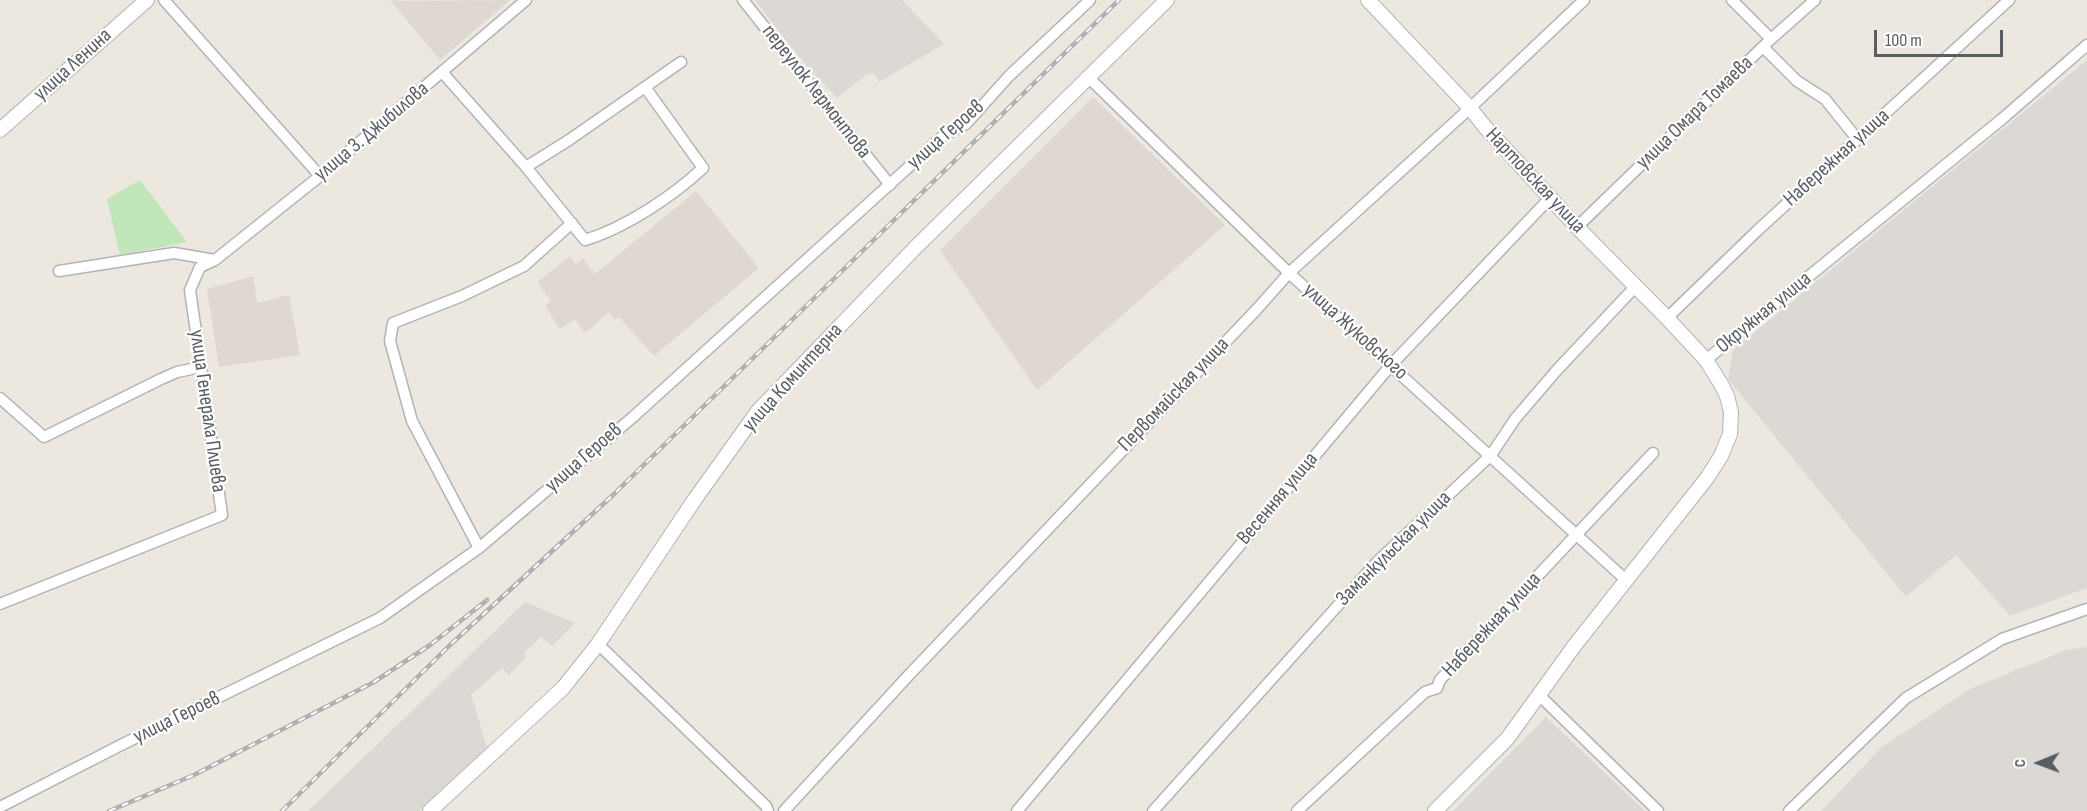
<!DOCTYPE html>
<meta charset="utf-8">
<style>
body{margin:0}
#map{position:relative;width:2087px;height:811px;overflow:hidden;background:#ece7df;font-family:"Sofia Sans Condensed",sans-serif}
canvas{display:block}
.north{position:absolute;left:2009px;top:733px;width:60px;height:60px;-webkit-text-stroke:4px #fff;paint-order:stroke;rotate:269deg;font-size:16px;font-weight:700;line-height:24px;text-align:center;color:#585e61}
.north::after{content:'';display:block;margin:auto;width:21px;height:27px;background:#585e61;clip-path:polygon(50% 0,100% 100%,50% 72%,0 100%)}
.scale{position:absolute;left:1874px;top:30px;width:129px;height:27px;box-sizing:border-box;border:3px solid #585e61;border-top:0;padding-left:8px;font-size:18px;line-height:21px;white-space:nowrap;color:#585e61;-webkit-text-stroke:4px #fff;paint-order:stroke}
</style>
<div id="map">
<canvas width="2087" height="811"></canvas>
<div class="north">С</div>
<div class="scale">100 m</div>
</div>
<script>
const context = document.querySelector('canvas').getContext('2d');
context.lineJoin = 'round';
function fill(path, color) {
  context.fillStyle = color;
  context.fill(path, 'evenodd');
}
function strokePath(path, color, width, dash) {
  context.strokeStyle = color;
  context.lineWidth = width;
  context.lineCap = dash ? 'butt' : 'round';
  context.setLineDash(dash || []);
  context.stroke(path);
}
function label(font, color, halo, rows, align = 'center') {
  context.font = font + ' "Sofia Sans Condensed",sans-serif';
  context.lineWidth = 4.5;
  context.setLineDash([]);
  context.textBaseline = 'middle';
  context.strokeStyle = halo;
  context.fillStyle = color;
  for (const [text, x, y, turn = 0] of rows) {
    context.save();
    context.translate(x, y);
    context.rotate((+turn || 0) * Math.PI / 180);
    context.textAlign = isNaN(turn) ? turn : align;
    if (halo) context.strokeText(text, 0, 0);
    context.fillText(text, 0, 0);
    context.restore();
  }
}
fill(new Path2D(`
 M755,0H902L944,44L879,82L874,73L866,75L837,98L798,56Z
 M2087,60V588L2010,616L1956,555L1906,597L1728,379L1733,350Z
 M525,602L575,623L552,646L541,637L524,653L526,657L509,675L502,668L471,695L487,747V754L419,811H308Z
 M2087,647V811H1821L1882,747L1970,689L2066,650Z
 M1546,717L1645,811H1453Z`), '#dcd9d4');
fill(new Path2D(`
 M390,0L402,1L510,0L440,60Z
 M1093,97L1225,225L1037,390L940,250Z
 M696,191L759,268L654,356L619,317L615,320L609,312L585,333L575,319L560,329L545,306L551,301L537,282L570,256L575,264L583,259L595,274Z
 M253,276L257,303L289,295L300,355L219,367L207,289Z`), '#ded8d0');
fill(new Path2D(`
 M140,180L187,242L120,255L107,199Z`), '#c1e6b9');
const minor = new Path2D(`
 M164,0L320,176
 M743,0L890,185
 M1732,0L1771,39
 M1763,47L1797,81L1825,99L1858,140
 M442,72L526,167L585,240C625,228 673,196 703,168L645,87
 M1089,78L1289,273L1626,580
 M526,167L569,140L681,62
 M1577,227L1771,39L1815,0
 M59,271L174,253L215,260
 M1667,318L1758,230L2009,0
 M1706,360L2002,119L2087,45
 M0,398L44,437L161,379L177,372L201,367
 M479,548L412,421L390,341L393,323L462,296L524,266L572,223
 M0,604L222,515L190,290L200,267L215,260L320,176L526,0
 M598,644L766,806L768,811
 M1538,694L1658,811
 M0,807L123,744L380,618L479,548L633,417L944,135L966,124L1009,76L1090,0
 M784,811L908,676L1257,309L1289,273L1470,108L1584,0
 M1017,811L1391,365L1550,198
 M1153,811L1377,562L1491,455L1515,419L1557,370L1635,287
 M1297,811L1425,692L1437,688L1440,680L1653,453
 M1789,811L1906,698L2002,639L2087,609`);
const tertiary = new Path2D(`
 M1368,0L1470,108L1485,127L1577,227L1667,318L1706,360L1721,384L1727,396L1731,412L1730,434L1721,456L1707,478L1575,645L1507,739L1435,811
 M0,130L147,0
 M430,811L563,688L598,644L695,499L758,411L916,247L1167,0`);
strokePath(minor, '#b0b4b8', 13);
strokePath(tertiary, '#b0b4b8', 16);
strokePath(minor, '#fff', 10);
strokePath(tertiary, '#fff', 14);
const rail = new Path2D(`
 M109,811L194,775L374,682L430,645L487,600
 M282,811L450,645L613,495L1119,0`);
strokePath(rail, '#afb0b1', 4.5);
strokePath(rail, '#fff', 2, [7]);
label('21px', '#585e61', '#fff', [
 ["улица Ленина",73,65,-42],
 ["переулок Лермонтова",816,92,52],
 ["улица Омара Томаева",1695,113,-44],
 ["улица З. Джибилова",372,132,-40],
 ["улица Героев",946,135,-41],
 ["Набережная улица",1837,158,-42],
 ["Нартовская улица",1535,181,47],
 ["Окружная улица",1764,313,-39],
 ["улица Жуковского",1355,332,42],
 ["улица Коминтерна",793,378,-48],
 ["Первомайская улица",1174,395,-46],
 ["улица Генерала Плиева",207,411,82],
 ["улица Героев",584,458,-41],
 ["Весенняя улица",1278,499,-50],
 ["Заманкульская улица",1394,549,-45],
 ["Набережная улица",1492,625,-47],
 ["улица Героев",177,718,-26]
]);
</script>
